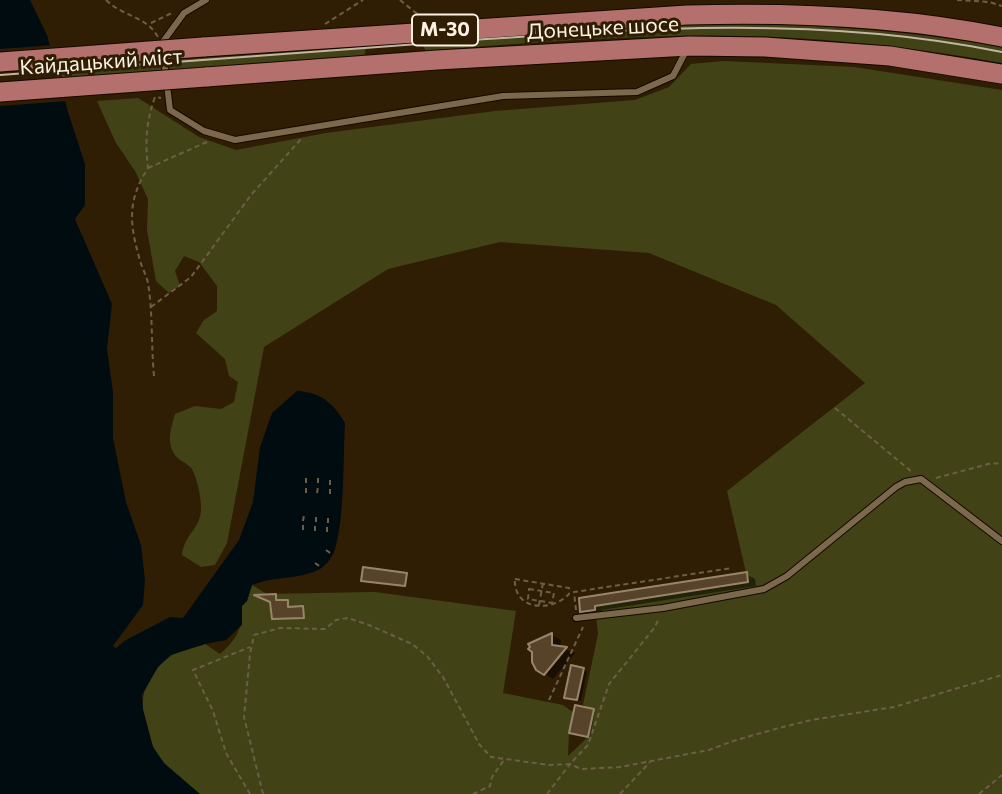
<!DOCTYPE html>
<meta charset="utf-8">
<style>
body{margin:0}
canvas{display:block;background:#2f1e04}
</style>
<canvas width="1002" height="794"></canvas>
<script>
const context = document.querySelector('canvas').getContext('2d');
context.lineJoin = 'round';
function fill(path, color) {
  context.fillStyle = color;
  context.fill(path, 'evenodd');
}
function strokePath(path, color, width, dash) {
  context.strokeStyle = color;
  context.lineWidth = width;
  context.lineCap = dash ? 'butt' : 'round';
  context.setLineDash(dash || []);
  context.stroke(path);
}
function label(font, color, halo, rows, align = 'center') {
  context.font = font + ' Commissioner,sans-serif';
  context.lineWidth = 6;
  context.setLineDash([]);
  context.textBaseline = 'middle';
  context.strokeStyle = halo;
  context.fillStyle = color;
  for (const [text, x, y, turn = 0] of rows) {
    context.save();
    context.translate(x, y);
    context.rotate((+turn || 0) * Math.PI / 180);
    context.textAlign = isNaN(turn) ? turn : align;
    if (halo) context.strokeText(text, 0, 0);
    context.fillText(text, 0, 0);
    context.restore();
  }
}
fill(new Path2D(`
 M708,23C807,23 905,30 1002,47V63C893,43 781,33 670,36C589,38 507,44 426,51L423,46L425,41L568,30Z
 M363,47L366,49L364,56L0,83V72Z
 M724,61L854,67L1002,90V794H200C183,782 164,767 154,748C136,717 138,678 169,657C179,650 194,648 205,644L220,654C238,638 242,629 242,605L247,601L252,585L267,594L375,592L516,611L503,693L563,705L574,713L569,733L568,756L588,737L594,710L583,705L598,634L595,606L748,581L727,491L865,383L776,305L649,253L500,242L388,269L264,347L227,543L215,565L201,567L182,555C184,534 202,528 201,507C201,496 197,479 192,469C188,463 179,461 175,455C166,442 171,428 175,414L195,406L221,409L234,402L238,382L229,376L225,359L196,333L203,321L217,311V286L199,262L184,256L175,271L180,286L169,293L156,281L147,230L148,199L135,171L116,143L97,101L138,98L199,137L236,150L326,133L495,111L635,100L669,87L691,64Z`), '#414316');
fill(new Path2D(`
 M0,0H30L47,35L68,112L85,164V205L75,219L112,304L107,349L113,392V438L126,502L141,545L145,580L143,605L113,646L116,648L126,640L170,617L183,618L239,540L253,502L260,447L272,413L297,391C321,392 334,404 345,423C343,459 345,520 334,552C332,558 325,566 320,569C299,580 274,576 252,585L247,601L242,606V625L226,640L205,644L171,655L158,667L142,695L143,709L153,747L164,763L200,794H0Z`), '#010c11');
fill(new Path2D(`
 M54,45L68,101L0,106V49Z`), '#2f1e04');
fill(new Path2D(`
 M746,574L755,579L756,586L602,610L603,614L590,615L582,611L581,599Z
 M552,635L561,640L560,648L575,653L553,679L545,674L531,645Z
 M584,669L587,671L581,701L570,699L566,697Z
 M577,707L595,712L590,737L572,733Z`), '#0007');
const building = new Path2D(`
 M363,567L407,573L405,586L361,581Z
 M747,572L748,582L595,606V610L580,612L579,598Z
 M276,594V600H288V607L303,606L304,618L272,619L270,602L254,595Z
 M552,633V645L567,647L544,675L536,670L532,662V652L528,649L530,647L528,644Z
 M571,665L584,668L577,700L564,698Z
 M575,705L594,709L588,737L569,733Z`);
fill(building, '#564329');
strokePath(building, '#998569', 2);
const service = new Path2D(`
 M206,0L184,13L162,43L170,110L204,131L235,140L503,96L637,92L673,76L686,51
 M576,618L663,608L764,589L787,576L896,487L905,482L921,479L1002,541`);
const trunk = new Path2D(`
 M203,47L687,15C792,12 899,16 1002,37
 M206,77L437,60L689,46L765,47L890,56L1002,74`);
strokePath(service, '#160700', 8);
strokePath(trunk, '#160700', 21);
strokePath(new Path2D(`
 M106,0C125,18 145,15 158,37
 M400,0L421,17
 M957,0L989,2L1002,6
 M151,23L174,12
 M325,24L363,0
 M148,168L207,142
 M151,307L191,277L251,195L302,138
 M154,376C151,345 153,313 148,283C146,274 141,266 139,257C129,222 128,199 148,168C145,142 146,122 155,97L161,98
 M835,408L912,472
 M318,478V484
 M936,478L992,463L1002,464
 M306,483V477
 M330,485V479
 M306,493V486
 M317,493L318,487
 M330,494V488
 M303,521L304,515
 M316,522V516
 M328,523V517
 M303,530V525
 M315,531V525
 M327,532V526
 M326,550L333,555
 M315,563L322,568
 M515,579L569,588V594C551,613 513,610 515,579Z
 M529,589L554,593L552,603L528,599Z
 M539,605L543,583
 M576,610L574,592L732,568
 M549,700L583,627
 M250,794L226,753L213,711L193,670L250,647
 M263,794L244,717L250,654L254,635L280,628L325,629L336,620L348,618L369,625L412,644L427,656L443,677L479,744L491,757L549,765L570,764L588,745L609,684L655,627L659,618
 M473,794L490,786L492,777L504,760
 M547,794L570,764L581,769L620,767L709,750L733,741L779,728L811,720L894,707L1002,675
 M620,794L650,762
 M979,794L1002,775`), '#6d5e47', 2, [5, 3.5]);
strokePath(service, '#7c684d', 6);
strokePath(trunk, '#b4706c', 19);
strokePath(new Path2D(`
 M0,75C153,64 306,52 459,41C641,28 821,15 1002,52`), '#c3b5a3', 2);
const trunkBridge = new Path2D(`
 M0,62L203,47
 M0,92L206,77`);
strokePath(trunkBridge, '#160700', 21, []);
strokePath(trunkBridge, '#b4706c', 19);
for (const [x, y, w] of [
 [445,30,66]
]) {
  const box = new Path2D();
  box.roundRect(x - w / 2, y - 15.5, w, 31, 5);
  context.fillStyle = '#2f1e04';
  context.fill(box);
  strokePath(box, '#fdf1e2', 2);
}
label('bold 19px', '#fdf1e2', null, [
 ["М-30",445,30]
]);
label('21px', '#fdf1e2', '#2f1e04', [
 ["Донецьке шосе",603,28,-3],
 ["Кайдацький міст",101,62,-4]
]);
</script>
